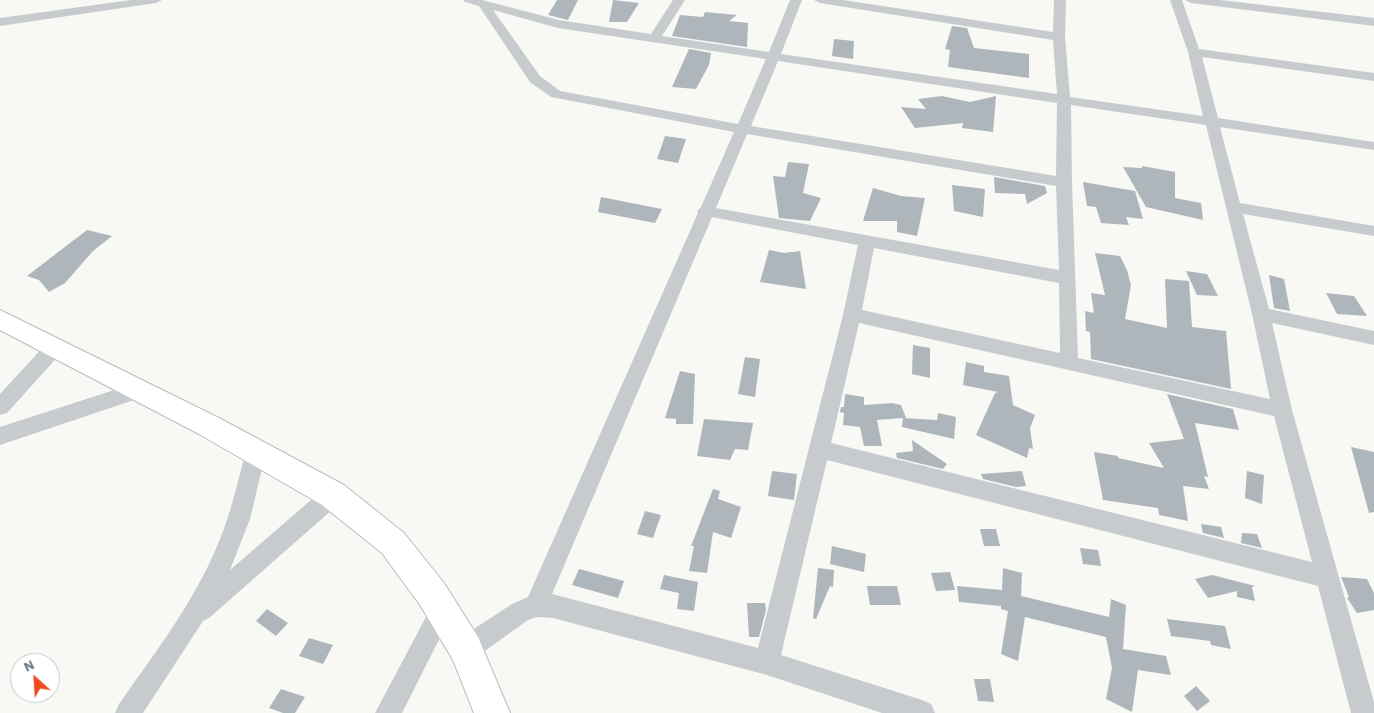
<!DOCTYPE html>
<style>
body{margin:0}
#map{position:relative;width:1374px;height:713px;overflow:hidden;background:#f8f8f4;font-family:Barlow,sans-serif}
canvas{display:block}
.north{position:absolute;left:10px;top:653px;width:50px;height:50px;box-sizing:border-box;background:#fff;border:1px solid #c1c9cf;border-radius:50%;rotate:334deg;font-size:14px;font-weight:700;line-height:20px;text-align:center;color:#657988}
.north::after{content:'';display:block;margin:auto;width:18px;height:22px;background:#ee4a1e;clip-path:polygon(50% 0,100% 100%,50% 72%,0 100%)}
</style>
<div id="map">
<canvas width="1374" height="713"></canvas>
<div class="north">N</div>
</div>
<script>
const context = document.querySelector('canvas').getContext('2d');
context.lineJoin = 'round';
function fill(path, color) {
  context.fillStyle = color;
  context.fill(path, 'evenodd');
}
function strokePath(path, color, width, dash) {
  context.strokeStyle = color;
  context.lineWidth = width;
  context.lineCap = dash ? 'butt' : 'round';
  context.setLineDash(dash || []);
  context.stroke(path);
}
fill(new Path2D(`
 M557,0H578L568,20L548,15Z
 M613,0L639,3L627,22H609Z
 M705,12L737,15L729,21L748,23L747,47L672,36L680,15L703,17Z
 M952,26L967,28L974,48L1029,54V78L948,67L950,50L945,49Z
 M834,39L854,41L853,59L832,56Z
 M689,49L711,53L709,65L696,89L672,87Z
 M942,96L970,102L996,96L993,132L962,128L963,123L915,128L901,107L926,109L918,99Z
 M665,136L686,139L678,163L657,159Z
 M788,162L809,164L803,193L821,198L810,221L779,218L773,176L785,177Z
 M1142,166L1175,172V198L1201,203L1203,220L1146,207L1123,167L1142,168Z
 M994,177L1045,186L1047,193L1027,204L1025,194L995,193Z
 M1083,182L1135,191L1143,219L1126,217L1129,225L1101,223L1096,207L1087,206Z
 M952,185L985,189L983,217L954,211Z
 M873,188L901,196L925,198L917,236L897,232V221H863Z
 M601,197L662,209L655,223L598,212Z
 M87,230L112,236L93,251L65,283L49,292L39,280L27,276Z
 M769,250L784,253L800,251L806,289L760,282Z
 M1095,253L1120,256L1127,270L1131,285L1125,319L1167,328L1165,279L1189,281L1192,327L1226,331L1231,389L1091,359L1090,332L1086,331L1085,311L1094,313L1091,293L1105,295Z
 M1186,271L1207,274L1218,296L1197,295Z
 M1269,275L1284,279L1290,311L1274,308Z
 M1326,293L1354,296L1367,316L1337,314Z
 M913,345L930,348V378L912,374Z
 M745,357L760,359L755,397L738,394Z
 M966,362L984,366V372L1009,376L1013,405L1035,415L1030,428L1033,449L1029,448L1027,458L976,435L995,393L998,392L963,385Z
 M680,371L695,374L693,424H676V419L665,418Z
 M845,394L864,397V405L892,403L901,405L906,418H903L937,420L938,413L956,417L954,439L902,427L903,418L877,420L882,446H864L860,427L843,425L844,413L840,412L841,407H844Z
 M1167,394L1233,409L1239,430L1195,423L1208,477L1204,476L1209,489L1183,486L1188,521L1159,515L1158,508L1103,500L1094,452L1118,456V458L1164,468L1149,443L1184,439Z
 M704,419L753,423L748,450L735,449L730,460L697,456Z
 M912,440L947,464L943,469L897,458L896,453L913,451Z
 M1351,447L1374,452V512L1369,513Z
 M772,471L797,474L794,500L768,496Z
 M1022,471L1026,486L1016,487L983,479L981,474Z
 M1247,471L1264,475L1262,504L1245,498Z
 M713,489L720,491L718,499L741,507L731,538L713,532L707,573L689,571L694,546H691Z
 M645,511L661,515L653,538L637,534Z
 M1201,524L1221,527L1224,538L1203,533Z
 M980,529H996L1000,546H984Z
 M1242,533L1257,534L1262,548L1241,543Z
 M832,546L866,554L864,572L830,564Z
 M1080,548L1098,550L1101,566L1083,564Z
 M818,568L834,570L833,587L830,586L816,619L813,618Z
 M1003,568L1022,573L1021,596L1109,617L1111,599L1126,605L1123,649L1166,656L1171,675L1138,670L1132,712L1106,699L1112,668L1106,637L1025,617L1018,661L1001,654L1008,611L1001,609V606L959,602L957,586L1002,590Z
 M579,569L624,581L618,598L572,585Z
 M950,572L955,590L936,591L931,573Z
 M664,575L698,582L694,611L677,609L679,593L660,589Z
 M1212,575L1255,586L1252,587L1255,601L1237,597V591L1208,598L1195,579Z
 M1341,577L1367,579L1374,593V610L1357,613L1347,598L1349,597Z
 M867,586H897L901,605H870Z
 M747,603H765L766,610L759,637H749Z
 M267,609L288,623L276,636L256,621Z
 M1167,619L1225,626L1231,649L1211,645L1210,641L1171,636Z
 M309,638L333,645L323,664L299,656Z
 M974,679H990L994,702L978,701Z
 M1196,686L1210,701L1197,711L1184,696Z
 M281,689L305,697L295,713H283L269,708Z`), '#aeb6bc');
const secondary = new Path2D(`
 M0,310L219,418L344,485L404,533L444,583L478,637L510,713H474L453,660L420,605L382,553L322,505L199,434L0,330Z`);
strokePath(secondary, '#b7bdc1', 2);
fill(new Path2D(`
 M131,0H162L156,3L0,26V18Z
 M463,0H482L559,20L651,34L673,0H685L662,36L769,52L790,0H802L781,54L1057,94L1053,40L820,3L814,0H843L1053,32L1054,0H1066L1065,37L1070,97L1203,116L1188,52L1170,0H1182L1199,49L1374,73V81L1202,57L1218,118L1374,142V150L1220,127L1240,203L1374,226V236L1243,214L1269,309L1374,331V345L1272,323L1292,410L1374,702V713H1351L1318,586L827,460L781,655L922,700L931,704L935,713H882L767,675L553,618L537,617L528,620L475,658L466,661L457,658L454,649L457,640L512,604L528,597L698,213L697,211L701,207L734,132L551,97L530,82L479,6L465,2ZM493,10L558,28L766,59L738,124L560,91L540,76ZM778,61L1057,103L1056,176L751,126ZM1071,105L1206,125L1252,314L1270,399L1078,358L1072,182ZM747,134L1056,186L1059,270L716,208ZM712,217L858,245L843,315L758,648L552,594ZM874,248L1059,283L1060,353L862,310ZM859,323L1274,416L1312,562L831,443Z
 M1185,0H1220L1374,18V26L1191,3Z
 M54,341L61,343L63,348L61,353L7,413L0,415V394L47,343Z
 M139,382L146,384L149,390L146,396L0,445V427Z
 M256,443L263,446L266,452L250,519L230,570L325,488L333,485L341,488L344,495L341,502L209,618L203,621L143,713H115L119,704C155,653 194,602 218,544C231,514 237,483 246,452L249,446Z
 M442,598L450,602L454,610L402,713H375L434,602Z`), '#c7cbce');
fill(secondary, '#fff');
</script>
